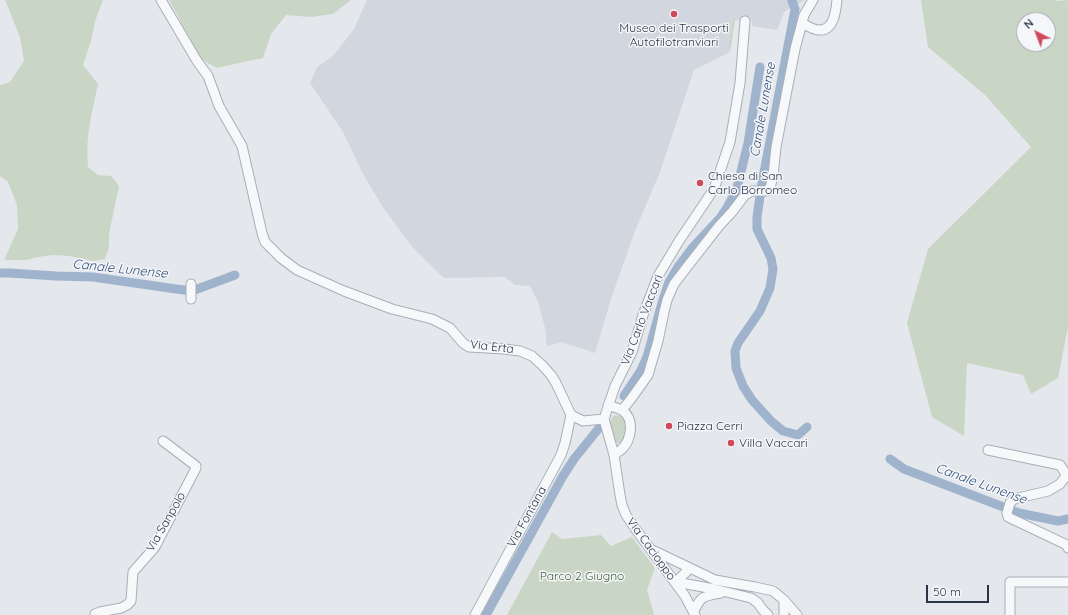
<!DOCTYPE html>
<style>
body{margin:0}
#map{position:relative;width:1068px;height:615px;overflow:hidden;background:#e4e7ec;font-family:Quicksand,sans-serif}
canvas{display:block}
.north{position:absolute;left:1016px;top:12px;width:40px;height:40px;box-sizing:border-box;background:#f4f6f9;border:1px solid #a4a8b1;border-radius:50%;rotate:318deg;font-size:11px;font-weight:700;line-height:16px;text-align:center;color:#2b3445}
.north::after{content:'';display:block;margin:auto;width:14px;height:18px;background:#d1495b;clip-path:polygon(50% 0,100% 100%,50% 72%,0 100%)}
.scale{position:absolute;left:926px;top:585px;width:63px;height:18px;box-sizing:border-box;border:2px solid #2b3445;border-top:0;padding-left:5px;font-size:12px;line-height:14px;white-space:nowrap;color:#2b3445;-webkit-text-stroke:3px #f4f6f9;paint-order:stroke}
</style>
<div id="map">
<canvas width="1068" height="615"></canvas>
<div class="north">N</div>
<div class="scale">50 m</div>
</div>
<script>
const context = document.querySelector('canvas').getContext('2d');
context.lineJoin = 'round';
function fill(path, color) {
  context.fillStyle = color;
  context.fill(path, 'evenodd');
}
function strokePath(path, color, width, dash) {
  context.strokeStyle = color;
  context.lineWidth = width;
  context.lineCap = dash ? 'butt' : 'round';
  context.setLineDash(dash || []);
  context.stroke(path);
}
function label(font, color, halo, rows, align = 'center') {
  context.font = font + ' Quicksand,sans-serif';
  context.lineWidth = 3;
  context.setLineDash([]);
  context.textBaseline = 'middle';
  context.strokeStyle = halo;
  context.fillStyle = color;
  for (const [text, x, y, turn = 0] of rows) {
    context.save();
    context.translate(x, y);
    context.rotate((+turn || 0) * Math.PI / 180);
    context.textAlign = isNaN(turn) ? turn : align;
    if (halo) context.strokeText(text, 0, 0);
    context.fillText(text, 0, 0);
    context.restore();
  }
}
fill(new Path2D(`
 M367,0H805L784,12L777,30L752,26V21L733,20L728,47H731L730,52L694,70L660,172L635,231L612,296L595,353L561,342L547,346L545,328L538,302L530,286L515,285L505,277L444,278L413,248L382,206L362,172L343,132L310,83L317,67L333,56L354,29Z`), '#d2d6de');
fill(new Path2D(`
 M5,0H103L95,21L91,41L83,65L98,84C92,113 85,137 88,167L98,175L111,176L119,186L109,234V247L105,259L93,261L69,256L53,255L38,257L26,260H4L18,229L17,205L8,182L0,176V85L10,82L24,61L20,37Z
 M169,0H351L333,14L311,17L286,15L271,34L263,58L239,63L217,68L197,57L178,16Z
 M921,0H1055L1057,1L1068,0V327L1058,378L1031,394L1023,375L967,363L964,436L932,417L907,323L928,249L1031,147L985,95L928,47ZM1024,20H1048V44H1024Z
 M733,20H735L731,47H728Z
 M617,415C631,419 627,429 625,440L621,443H617C610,438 611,429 610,421L613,416Z
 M552,532L562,539L601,535L611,546L632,537L655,568L647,590L654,614L652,615H507Z`), '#c9d6c5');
strokePath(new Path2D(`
 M792,1L795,9L762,183L757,217V229L771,258L773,269L770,288L760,311L738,343L735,351L736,368L743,386L752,400L771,421L783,431L798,435L807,427
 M0,273H9L56,276L93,277L176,289L192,291L235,275
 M624,396L640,372L647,357L662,303L669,282L678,267L693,247L721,217L728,206L737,188L748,143L760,67
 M890,459L904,469L1019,513L1058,521L1068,519
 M486,615L563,476L574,459L599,428`), '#9fb4cc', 9);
const street = new Path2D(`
 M161,0L197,61L208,76L219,106L242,146L262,233L265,242L281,258L297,270L344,291L392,309L432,319L450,328L463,343L469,347L504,349L520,351L532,356L542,365L551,375L556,383L571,415L583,421L604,419L614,455L620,495L622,505L626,515L637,531L685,596L695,615
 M802,23C807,26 814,30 819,30C834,31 836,10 837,0
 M191,284V299
 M608,405C613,407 619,408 623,411C635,420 631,440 622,449C620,451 616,453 614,455
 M622,410L631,399L648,375L658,341L664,312L667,300L674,284L687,267L719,226L732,212L745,195L752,191H764L769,190L770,188L773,176L776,147L795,49L804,15L813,0
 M604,419L615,386L632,352L643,315L658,276L679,241L714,189L730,142L740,83L745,21
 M988,450L1060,465L1064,471L1066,476L1060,484L1048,491L1014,499L1010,503L1007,513L1008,517L1067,545L1068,548
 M652,550L663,555L715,580L755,587L773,591L784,600L797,615
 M676,582L714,589L751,598L758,603L762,609L768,615
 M676,582L690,568
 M694,611C701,595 705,596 721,593
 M95,615V614L100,612L121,608L127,605L131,601L133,572L155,547L196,468V466L188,460L163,441
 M475,615L561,455L565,443L571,415
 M784,615V600
 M1010,615V582H1068`);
strokePath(street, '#a9aeb7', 11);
strokePath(street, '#f7f8fa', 9);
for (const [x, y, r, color] of [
 [674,14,4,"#d1495b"],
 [700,183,4,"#d1495b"],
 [669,426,4,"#d1495b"],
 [731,443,4,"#d1495b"]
]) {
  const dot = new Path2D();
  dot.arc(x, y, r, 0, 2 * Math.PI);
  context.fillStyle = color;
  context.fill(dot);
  strokePath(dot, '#f4f6f9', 1.5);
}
label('12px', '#2b3445', '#f4f6f9', [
 ["Museo dei Trasporti",674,28,"center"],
 ["Autofilotranviari",674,42,"center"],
 ["Chiesa di San",708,176],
 ["Carlo Borromeo",708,190],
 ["Piazza Cerri",677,426],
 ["Villa Vaccari",739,443]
], 'left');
label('12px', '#2b3445', '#f4f6f9', [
 ["Via Carlo Vaccari",642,320,-69],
 ["Via Erta",492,347,7],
 ["Via Fontana",527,517,-61],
 ["Via Sanpolo",166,522,-60],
 ["Via Cacioppo",651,549,54]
]);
label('12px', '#3f6138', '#f4f6f9', [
 ["Parco 2 Giugno",582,576]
]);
label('italic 13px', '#34527a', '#f4f6f9', [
 ["Canale Lunense",763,110,-80],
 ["Canale Lunense",120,269,6],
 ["Canale Lunense",981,484,20]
]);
</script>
